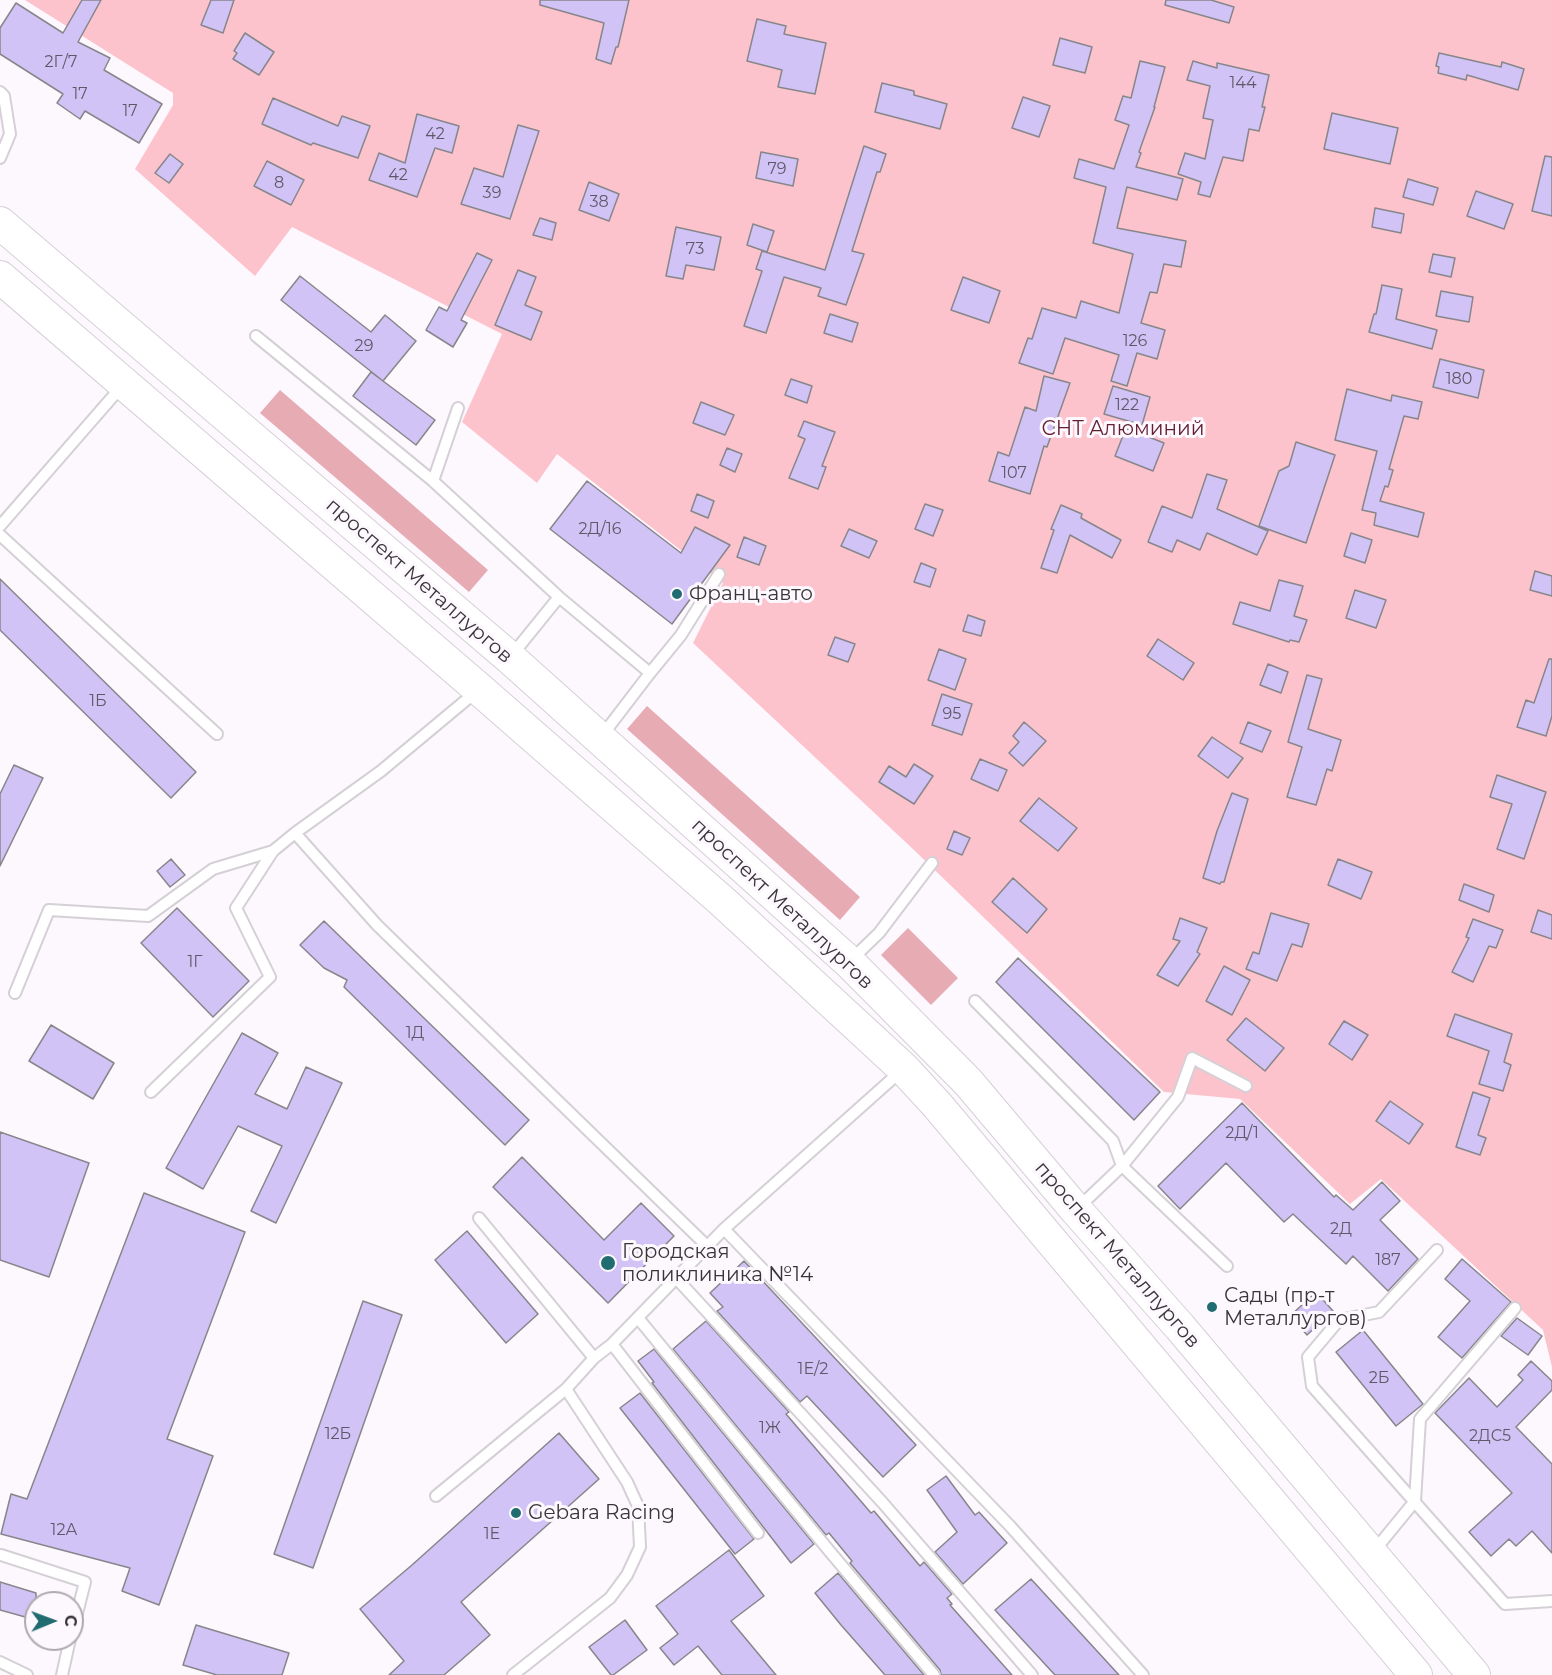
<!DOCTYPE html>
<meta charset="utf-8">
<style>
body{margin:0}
#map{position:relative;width:1552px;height:1675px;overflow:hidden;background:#fdf8fe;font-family:Montserrat,sans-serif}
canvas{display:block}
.north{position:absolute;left:24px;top:1591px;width:60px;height:60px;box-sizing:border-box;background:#fdf8fe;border:2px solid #aeaaaf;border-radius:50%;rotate:89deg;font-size:16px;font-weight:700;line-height:24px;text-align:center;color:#383638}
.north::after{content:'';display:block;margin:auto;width:21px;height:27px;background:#206c71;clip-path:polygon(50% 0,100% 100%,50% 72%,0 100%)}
</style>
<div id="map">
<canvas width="1552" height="1675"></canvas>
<div class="north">С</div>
</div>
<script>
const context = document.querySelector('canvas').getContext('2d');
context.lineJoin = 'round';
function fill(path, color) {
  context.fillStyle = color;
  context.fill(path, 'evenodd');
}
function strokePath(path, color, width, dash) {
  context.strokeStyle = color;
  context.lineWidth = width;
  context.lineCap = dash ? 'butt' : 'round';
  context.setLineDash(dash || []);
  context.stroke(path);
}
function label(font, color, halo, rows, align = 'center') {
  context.font = font + ' Montserrat,sans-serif';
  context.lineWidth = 6;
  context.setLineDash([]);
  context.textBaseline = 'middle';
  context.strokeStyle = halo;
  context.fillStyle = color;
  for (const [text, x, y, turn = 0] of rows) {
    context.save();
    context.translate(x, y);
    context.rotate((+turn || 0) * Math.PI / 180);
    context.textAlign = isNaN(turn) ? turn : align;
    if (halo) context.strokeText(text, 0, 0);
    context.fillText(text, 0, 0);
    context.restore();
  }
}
fill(new Path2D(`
 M25,0H1552V1367L1543,1330L1381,1179L1350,1204L1240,1099L1164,1092L914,850L693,643L723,583L557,454L537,483L462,422L502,334L292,227L255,276L135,169L173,105V93Z`), '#fdc3cc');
fill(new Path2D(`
 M280,390L488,570L469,592L260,413Z
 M647,706L860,897L840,920L627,729Z
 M908,928L958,978L931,1005L881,955Z`), '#e7abb4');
const building = new Path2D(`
 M82,0H101L78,42L110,58L104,70L162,104L139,143L85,111L80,119L57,103L63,94L0,54V28L16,3L63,33Z
 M211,0H234L223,33L201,25Z
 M540,0H629L618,47H616L611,64L596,59L604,23L540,5Z
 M1166,0H1211L1234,7L1229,23L1165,5Z
 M757,19L786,26L784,34L826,43L815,94L778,87L782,70L747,61Z
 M245,33L274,52L259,75L233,59L237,53L234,51Z
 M1060,38L1092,47L1085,73L1053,65Z
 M1439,53L1501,67L1502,62L1524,69L1518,90L1467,75L1466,80L1438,73L1439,67L1436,66Z
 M1140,61L1165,67L1154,107H1155L1139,152L1141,153L1136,167L1183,179L1177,200L1127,187L1117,228L1186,241L1181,267L1164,264L1157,293L1150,292L1141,323L1165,330L1157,359L1137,353L1127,386L1111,381L1119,355L1065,338L1053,374L1019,363L1028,338L1032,339L1042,308L1076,318L1081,301L1119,313L1133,254L1093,243L1106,187L1074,178L1079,159L1114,169L1129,125L1115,120L1123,96L1131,98Z
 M1193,61L1217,68V63L1269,75L1262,107H1265L1259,131L1249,129L1243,161L1223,157L1210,197L1198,194L1201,182L1178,174L1185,153L1205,159L1213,120L1203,118L1210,86L1187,80Z
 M882,83L914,91V95L947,104L940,129L875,112Z
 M1023,97L1050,106L1039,137L1012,128Z
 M273,98L338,126L342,116L370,126L358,158L313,143L311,145L262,124Z
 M1332,113L1398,128L1390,164L1324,149Z
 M417,114L459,126L452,153L435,148L417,197L369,180L379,153L405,163Z
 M518,125L539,131L510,219L461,204L474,168L503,177Z
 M864,146L886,154L880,172H877L852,251L864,254L846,305L818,296L821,288L784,277L766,333L744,326L762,271L756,269L762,251L825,270Z
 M761,152L798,159L793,186L756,178Z
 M170,154L183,164L169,183L155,173Z
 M1545,156L1552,157V216L1532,211Z
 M267,161L304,180L291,205L254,186Z
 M1408,179L1438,188L1433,205L1403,197Z
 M589,182L619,194L609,221L579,210Z
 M1476,191L1513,204L1504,229L1467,216Z
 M1375,208L1404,214L1401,233L1372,227Z
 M540,218L556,223L552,240L533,235Z
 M753,224L774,231L767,252L747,245Z
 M676,227L721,237L714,270L686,265L683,279L666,276Z
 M477,253L492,260L461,320L467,323L453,347L426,330L439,307L447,311Z
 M1433,254L1455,258L1451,277L1429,272Z
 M518,270L536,277L525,305L542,312L531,340L495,325Z
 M300,276L371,332L385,315L416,341L383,381L281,300Z
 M963,277L1000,291L989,323L951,310Z
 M1382,285L1402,289L1396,319L1437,330L1432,349L1369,332L1374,314H1376Z
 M1441,291L1473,297L1469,322L1436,316Z
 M830,314L858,323L852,342L824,333Z
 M1440,359L1484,370L1478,398L1433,387Z
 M371,372L435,420L416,445L353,396Z
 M1044,376L1070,383L1047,447L1044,446L1030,494L989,481L998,452L1009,456L1025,407L1036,411Z
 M791,379L812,386L807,403L785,395Z
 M1113,386L1150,397L1142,425L1104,414Z
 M1347,389L1391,401L1392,395L1422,402L1418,419L1404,416L1389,469L1393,470L1388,487L1385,486L1380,501L1424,513L1418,537L1374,525L1376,513L1362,510L1377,451L1335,440Z
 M701,402L734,415L725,435L693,423Z
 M804,421L835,432L822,466L826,467L818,489L789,478L805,439L798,436Z
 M1126,428L1164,443L1153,471L1115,456Z
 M1296,442L1335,455L1306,543L1259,526L1279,471L1289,466Z
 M727,448L742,454L735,472L720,465Z
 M1207,474L1227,480L1217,509L1268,531L1257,555L1207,533L1200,550L1177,540L1172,552L1148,542L1162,506L1192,518Z
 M587,481L681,553L695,527L730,545L672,624L550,529Z
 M697,494L714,501L708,518L691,511Z
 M925,504L943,510L933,536L915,529Z
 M1061,505L1082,514L1081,518L1121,540L1112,558L1070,535L1057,573L1041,568L1054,530L1051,529Z
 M849,529L877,541L869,558L841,546Z
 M1351,533L1372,540L1365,563L1344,556Z
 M744,537L766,546L759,565L737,557Z
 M921,563L936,569L930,587L914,582Z
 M1535,571L1552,576V596L1530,590Z
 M0,579L196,772L171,798L0,630Z
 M1279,580L1303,586L1294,616L1307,620L1299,642L1290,640L1289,642L1233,624L1240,602L1270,611Z
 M1355,590L1386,600L1376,628L1346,618Z
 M968,615L985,621L981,636L963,631Z
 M835,637L855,644L848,662L828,655Z
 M1158,639L1194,663L1183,680L1147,656Z
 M939,649L966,659L955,690L928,680Z
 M1549,659H1552V716L1546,736L1517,727L1526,700L1534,703Z
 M1268,664L1288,672L1281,693L1260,685Z
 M1307,675L1322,679L1308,729L1341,740L1332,771L1327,769L1316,805L1287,797L1302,747L1288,742Z
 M942,694L972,704L962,735L932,725Z
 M1024,722L1046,741L1023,766L1009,753L1019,742L1013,736Z
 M1248,722L1271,731L1262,752L1240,743Z
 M1212,737L1243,758L1228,778L1198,756Z
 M980,759L1007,770L998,791L971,779Z
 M914,764L933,776L914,804L879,782L889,766L906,777Z
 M14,765L43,778L0,866V794Z
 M1497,775L1546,792L1524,859L1497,849L1512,804L1490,797Z
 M1232,793L1248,799L1224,882H1221L1220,884L1203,878L1217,831Z
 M1039,798L1077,828L1058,851L1020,821Z
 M954,831L970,838L962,855L947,849Z
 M171,859L185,875L170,887L157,871Z
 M1338,859L1372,872L1361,899L1328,885Z
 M1013,878L1047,909L1027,933L992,902Z
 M1464,884L1494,895L1489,912L1459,900Z
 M177,908L249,981L213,1017L141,943Z
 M1538,910L1552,915V939L1531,932Z
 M1271,913L1309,924L1302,947L1292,944L1277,981L1246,969L1253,952L1259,954Z
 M1180,918L1207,928L1197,952L1200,954L1178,986L1157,975L1180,941L1173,939Z
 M1473,919L1503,930L1496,948L1489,946L1473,982L1452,972L1469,938L1466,937Z
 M324,921L529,1120L505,1145L344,987L347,980L324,968L300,945Z
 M1018,958L1160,1092L1134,1120L996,982Z
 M1224,966L1250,980L1232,1015L1206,1001Z
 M1455,1014L1512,1034L1504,1062L1511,1065L1503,1091L1479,1084L1489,1051L1447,1036Z
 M1246,1018L1284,1048L1265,1071L1227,1040Z
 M1344,1021L1368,1035L1352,1060L1329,1044Z
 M51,1025L114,1063L93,1099L29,1061Z
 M242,1033L278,1053L255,1094L287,1109L306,1067L342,1083L276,1223L251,1211L282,1146L238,1126L203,1189L166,1168Z
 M1473,1092L1490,1098L1478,1135L1486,1138L1480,1155L1456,1147Z
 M1390,1101L1423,1124L1409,1144L1376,1121Z
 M1242,1103L1334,1197L1336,1195L1353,1210L1382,1182L1400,1201L1380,1220L1418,1259L1388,1291L1353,1256L1346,1264L1293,1214L1284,1222L1226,1163L1180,1209L1158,1186Z
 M0,1132L89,1163L49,1277L0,1260Z
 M522,1157L604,1240L641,1203L674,1236L608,1303L493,1187Z
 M144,1193L245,1232L167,1439L213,1456L159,1605L122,1591L130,1568L1,1534L11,1494L27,1499Z
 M467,1231L538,1314L506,1343L435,1260Z
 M1462,1259L1511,1302L1462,1358L1438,1337L1470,1301L1445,1279Z
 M744,1261L916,1445L883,1477L807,1396L800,1402L717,1311L723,1307L710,1293Z
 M1316,1292L1333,1311L1307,1335L1290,1316Z
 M363,1301L402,1315L313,1568L274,1554Z
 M1517,1318L1542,1336L1528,1355L1501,1336Z
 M706,1321L789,1412L786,1414L871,1513L874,1511L920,1566L924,1562L952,1594L947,1598L952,1604L950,1605L1012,1675H941L940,1670L850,1563L852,1561L829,1533L826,1535L673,1349Z
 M1363,1330L1423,1404L1396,1426L1336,1352Z
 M654,1349L814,1544L791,1563L652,1383L654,1382L638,1361Z
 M1531,1361L1552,1381V1390L1516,1427L1552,1464V1553L1532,1531L1516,1546L1509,1539L1491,1556L1469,1532L1512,1493L1435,1413L1469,1378L1497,1407L1523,1380L1518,1375Z
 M640,1393L754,1539L735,1554L620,1408Z
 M559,1433L599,1479L461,1602L490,1635L444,1675H389L404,1661L360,1609L412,1565Z
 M946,1476L975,1515L979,1512L1007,1543L963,1584L935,1552L957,1532L927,1490Z
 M729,1550L764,1596L731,1621L776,1675H722L698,1646L674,1665L660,1648L678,1634L656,1606Z
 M838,1573L924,1675H885L841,1625L815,1593Z
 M1031,1579L1119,1675H1055L995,1610Z
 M0,1582L36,1593V1620L0,1610Z
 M625,1620L647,1650L613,1675H611L589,1647Z
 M196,1625L289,1653L282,1675H217L183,1665Z`);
fill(building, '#d1c3f6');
strokePath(building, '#87868b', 1.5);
const lane = new Path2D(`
 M0,92L4,96L10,134L0,158
 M256,336L433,481L559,597
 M433,481L458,408
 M0,526L122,386
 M0,535L217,734
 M512,655L559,597L650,673
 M601,737L650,673L681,635L719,574
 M295,833L377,925L707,1246
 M851,960L879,933L932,863
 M15,993L49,910L148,916L213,869L273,851
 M975,1001L1113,1141L1122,1166L1227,1266
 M151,1092L270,977L236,908L273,851L295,833L381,771L477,691
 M1079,1207L1122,1166L1178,1097L1192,1058L1246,1086
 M479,1218L594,1358
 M724,1229L1010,1526L1143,1675
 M1437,1250L1379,1312L1339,1320L1308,1357L1312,1386L1505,1604L1552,1601
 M677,1279L882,1502L1032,1675
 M638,1318L831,1553L934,1675
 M612,1344L758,1533
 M436,1496L566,1389
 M1374,1551L1415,1501L1420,1419L1515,1308
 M1,1555L85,1582L72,1633
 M0,1662L27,1675
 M62,1675L70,1639
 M513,1675L610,1598L627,1575L640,1547L638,1506L627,1482L566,1389L594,1358L612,1344L724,1229L901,1071`);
const primary = new Path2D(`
 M0,223L510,658L849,962L968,1082L1076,1210L1180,1327L1474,1675
 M0,277L479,689L723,902L904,1069L938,1106L1416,1675`);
strokePath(lane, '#d4d0d5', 14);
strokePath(primary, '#d4d0d5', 34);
strokePath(lane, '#fff', 10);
strokePath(primary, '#fff', 32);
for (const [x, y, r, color] of [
 [677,594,6,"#206c71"],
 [608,1263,8,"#206c71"],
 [1212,1307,6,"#206c71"],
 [516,1513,6,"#206c71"]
]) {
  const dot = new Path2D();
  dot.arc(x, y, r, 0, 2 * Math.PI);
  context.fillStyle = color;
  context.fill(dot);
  strokePath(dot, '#fdf8fe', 2);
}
label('16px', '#5e5968', null, [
 ["2Г/7",61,62],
 ["144",1243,83],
 ["17",80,94],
 ["17",130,111],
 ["42",435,134],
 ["79",777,169],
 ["42",398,175],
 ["8",279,183],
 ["39",492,193],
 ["38",599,202],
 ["73",695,249],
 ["126",1135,341],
 ["29",364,346],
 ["180",1459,379],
 ["122",1127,405],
 ["107",1014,473],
 ["2Д/16",600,529],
 ["1Б",98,701],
 ["95",952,714],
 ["1Г",195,962],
 ["1Д",415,1033],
 ["2Д/1",1242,1133],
 ["2Д",1341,1229],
 ["187",1388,1260],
 ["1Е/2",813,1369],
 ["2Б",1379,1378],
 ["1Ж",770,1428],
 ["12Б",338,1434],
 ["2ДС5",1490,1436],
 ["12А",64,1530],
 ["1Е",492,1534]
]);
label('20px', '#631e30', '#fdf8fe', [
 ["СНТ Алюминий",1123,429]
]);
label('20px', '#383638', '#fdf8fe', [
 ["проспект Металлургов",419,581,41],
 ["проспект Металлургов",782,904,43],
 ["проспект Металлургов",1117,1255,49]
]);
label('20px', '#383638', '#fdf8fe', [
 ["Франц-авто",689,594],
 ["Городская",622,1252],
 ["поликлиника №14",622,1275],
 ["Сады (пр-т",1224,1296],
 ["Металлургов)",1224,1319],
 ["Gebara Racing",528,1513]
], 'left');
</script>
